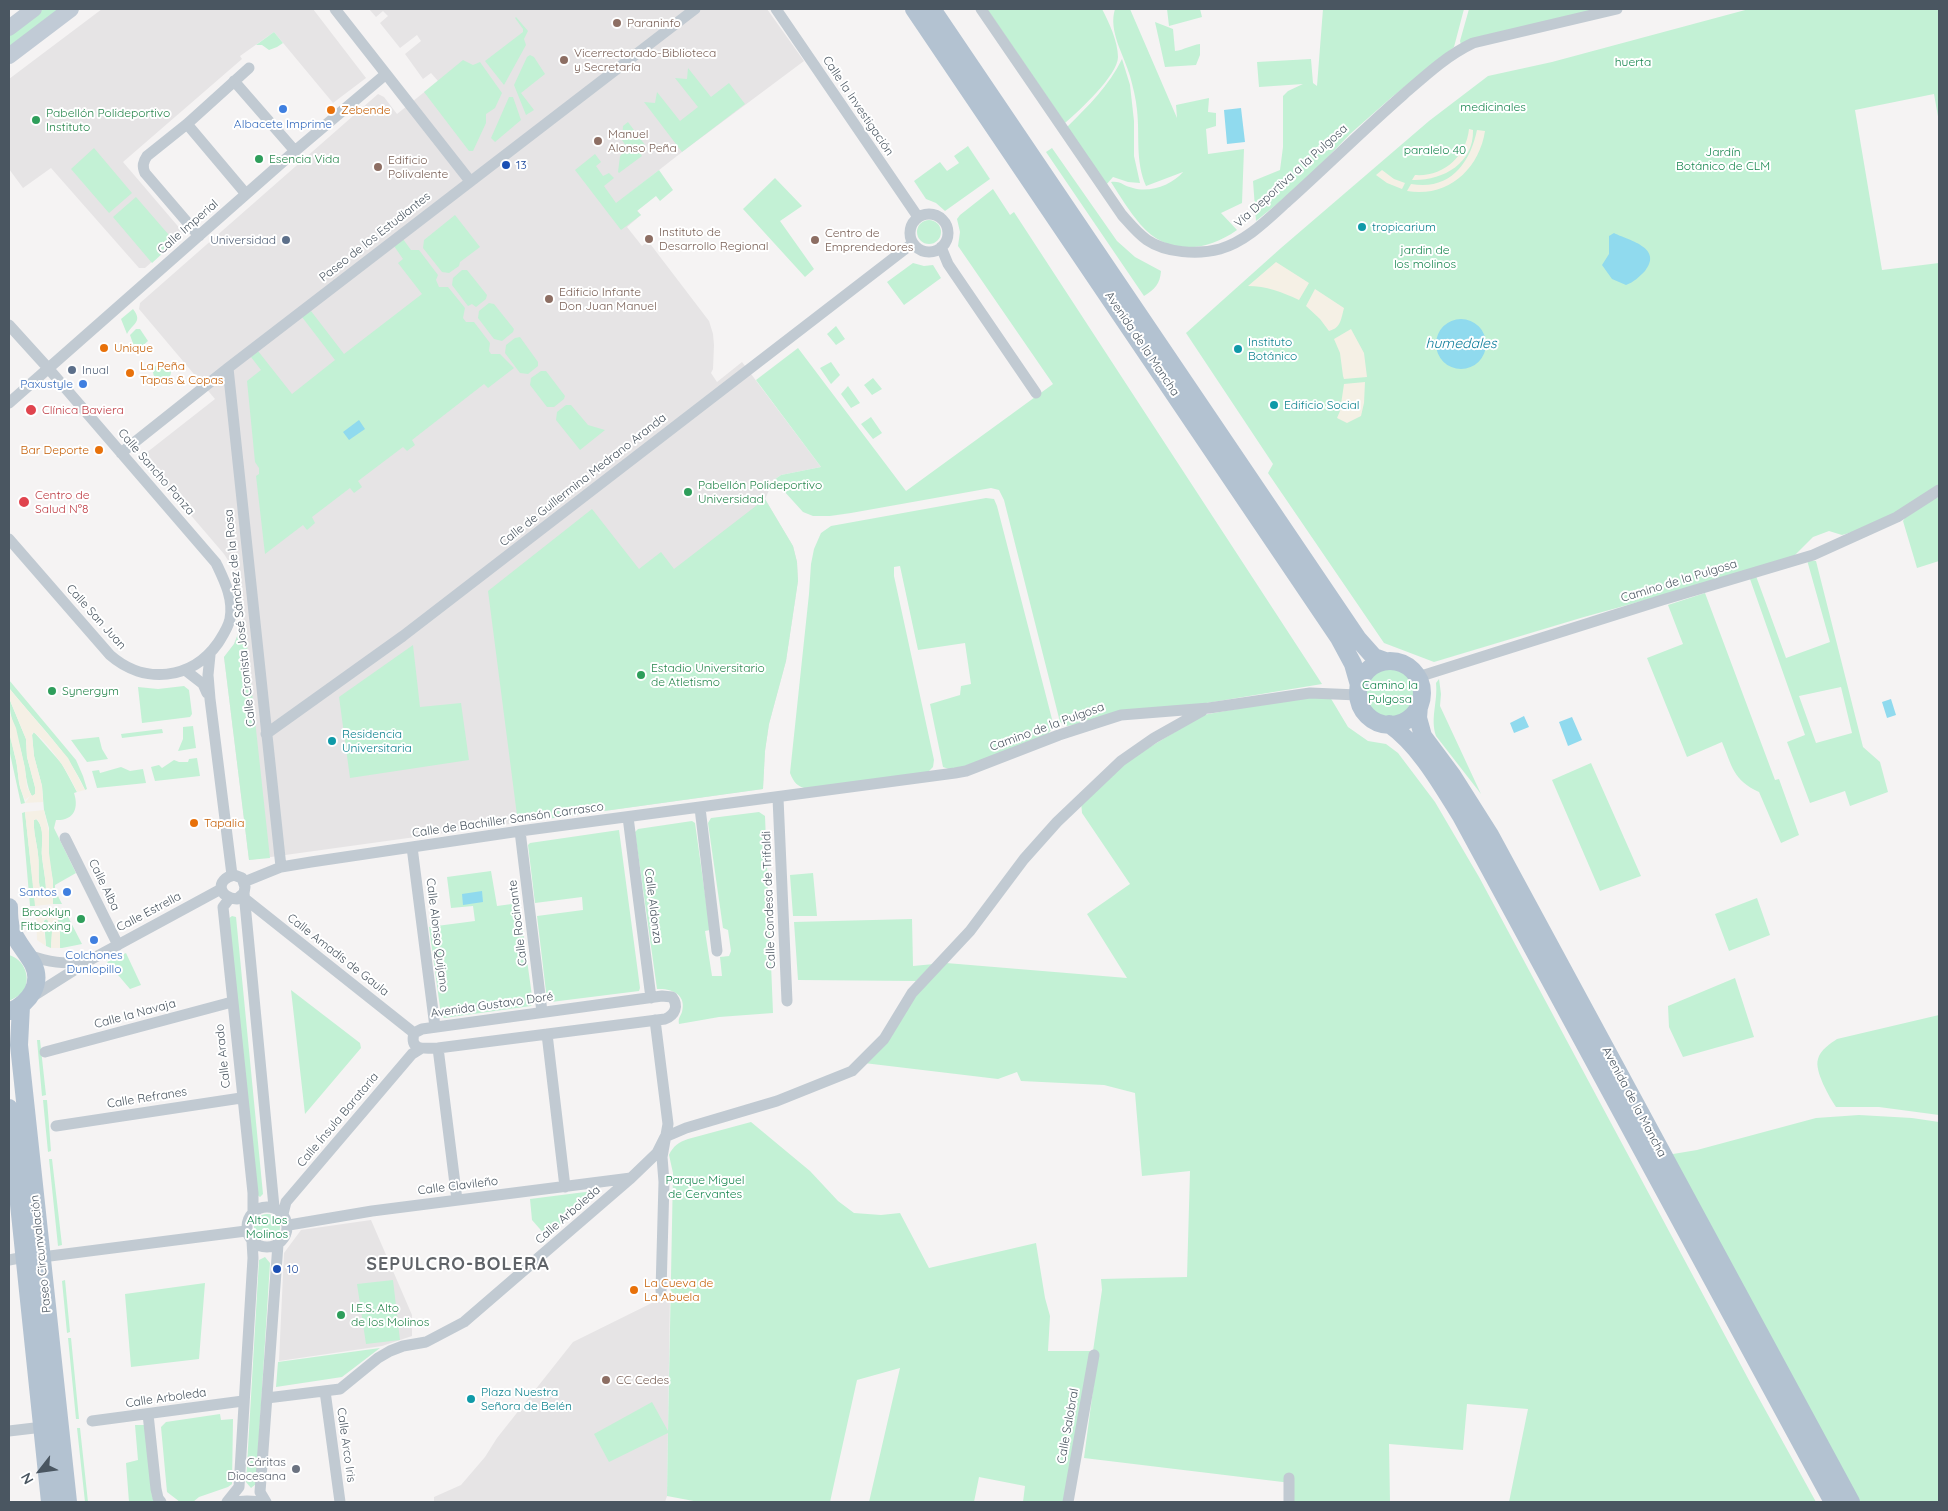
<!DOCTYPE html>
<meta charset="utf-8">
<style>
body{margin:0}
#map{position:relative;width:1948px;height:1511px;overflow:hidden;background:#f5f3f3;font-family:Quicksand,sans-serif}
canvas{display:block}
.frame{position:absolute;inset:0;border:10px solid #4a5661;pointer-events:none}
.north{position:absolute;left:15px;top:1446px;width:50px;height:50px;-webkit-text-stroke:4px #fff;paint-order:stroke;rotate:240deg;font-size:14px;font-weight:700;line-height:20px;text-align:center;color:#4a5661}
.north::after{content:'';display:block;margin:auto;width:18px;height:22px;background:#4a5661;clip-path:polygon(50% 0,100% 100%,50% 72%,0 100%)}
</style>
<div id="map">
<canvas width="1948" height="1511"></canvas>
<div class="frame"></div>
<div class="north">N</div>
</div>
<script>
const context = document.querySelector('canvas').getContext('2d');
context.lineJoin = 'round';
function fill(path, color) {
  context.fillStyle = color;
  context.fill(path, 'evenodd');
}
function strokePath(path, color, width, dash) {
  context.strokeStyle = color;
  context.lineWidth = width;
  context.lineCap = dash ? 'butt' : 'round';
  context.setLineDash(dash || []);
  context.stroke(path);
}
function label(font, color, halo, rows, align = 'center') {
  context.font = font + ' Quicksand,sans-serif';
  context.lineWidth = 4;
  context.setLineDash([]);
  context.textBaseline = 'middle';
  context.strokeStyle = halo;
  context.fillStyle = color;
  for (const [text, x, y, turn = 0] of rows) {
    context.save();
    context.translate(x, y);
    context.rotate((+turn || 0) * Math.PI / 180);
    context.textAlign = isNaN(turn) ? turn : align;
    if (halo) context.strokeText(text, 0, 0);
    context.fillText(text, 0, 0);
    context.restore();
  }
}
fill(new Path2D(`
 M102,9H313L366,78L333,103L274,32L240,56L242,59L123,162L182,231L181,236L145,268H139L51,168L23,188L9,169V79Z
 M369,9H767L804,61L682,152L626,196L641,215L627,227L642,246L648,241L709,321L713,334L714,345L713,369L711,373L717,382L742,362L821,467L781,475L774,480L765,499L793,546L797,562L798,581L786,661L769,724L765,751L763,789L249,860L224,657L234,644L240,629L243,612L240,579L224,554L141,457L215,399L139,309L140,303L378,94L384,97L397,114L438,81L431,73L423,79L405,54L421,41L417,35L400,48L380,23L388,16L383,11L376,17Z
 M371,1220L412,1315V1336L382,1346L279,1361L284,1253L301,1230Z
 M670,1294L667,1496L665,1502H434V1497L461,1485L485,1457L497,1438L573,1342Z`), '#e6e4e5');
fill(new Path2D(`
 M43,9H61L9,49V35Z
 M987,9H1102C1109,22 1118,42 1118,57C1118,75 1079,111 1065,123Z
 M1115,9H1130L1177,118L1176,105L1209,98L1208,112L1216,113V126L1206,129L1208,154L1244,149L1242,203L1221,213L1237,230C1205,253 1166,255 1140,224C1129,211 1120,196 1111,182C1123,181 1122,186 1133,188C1150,193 1172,185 1183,172L1146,186C1135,160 1140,137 1137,110C1136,99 1133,87 1130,76C1124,55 1108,31 1115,9Z
 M1167,9H1200L1202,17L1169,26Z
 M1323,9H1464L1454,47L1392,97L1350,134L1303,183L1256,221L1253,181L1280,170L1283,147V96L1288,91L1303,84L1259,87L1257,62L1311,59L1313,83L1317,86Z
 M1469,9H1599L1461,45L1460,41Z
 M1749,9H1939V122L1934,94L1855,110L1882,270L1939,263V486L1897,513L1863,529L1842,535L1829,531L1813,537L1793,557L1671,593L1584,617L1434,662L1384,643L1268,473L1273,464L1186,333L1281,248L1429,121L1488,76L1552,62Z
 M516,17L528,31L524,39L526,45L504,85L485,61L523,32V29L515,18Z
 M1155,22L1173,29L1175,51C1184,50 1191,45 1200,44V55L1196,65L1165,67Z
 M274,32L283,43L277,47L269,50L262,45H256Z
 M530,55L534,57L545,74L521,93L534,110L526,115L514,85L527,57Z
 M1122,59L1130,85L1134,121V156L1140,183L1128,182L1113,177L1106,185L1067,127C1088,106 1109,86 1122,59Z
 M463,60L473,65L480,62L502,93L495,108L486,114V123L473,151H469L424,92Z
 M688,68L711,97L729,83L745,104L682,152L644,102L655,103L657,92L680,121L698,107L675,78L687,79Z
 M509,97H513L521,120L495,142L491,138Z
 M628,122L645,145L641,148L626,146L622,140L623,126Z
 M968,146L990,179L945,211L936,203L926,199L914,181L940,162L947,171L959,163L954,156Z
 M94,148L132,193L109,213L71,169Z
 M1052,148L1117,241L1135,257L1161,271C1160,284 1155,289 1144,296L1046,152Z
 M625,151L640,153L642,156L619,173L618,172L620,156Z
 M595,154L601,162L596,166L603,176L609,173L614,178L604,186L616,203L659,170L673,190L660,201L656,196L637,211L641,215L621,230L575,170Z
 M775,178L802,206L780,221L814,269L805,277L743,209Z
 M993,189L1010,215L1014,212L1322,684L1067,726L1060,722L1004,500L999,490L991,488L851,513L830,516H813L803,512L774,480L781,475L821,467L756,380L798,348L906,491L1053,384L958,246L960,232L957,219L960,215Z
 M136,197L175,242L152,263L113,217Z
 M455,215L480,247L460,262L459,266L449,273L442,272L423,248L424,240Z
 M917 232a12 12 0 1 1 24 0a12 12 0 1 1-24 0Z
 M403,239L411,250H419L438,275L436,280L439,287H448L465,308L463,318L466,322H474L490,343L489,351L491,354H500L514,368L488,388L484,384L412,440L415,445L407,451L403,447L358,481L362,487L354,493L350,488L312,517L315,523L307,530L303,525L265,554L256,476L259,474V468L255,462L247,381L261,370L251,357L258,351L292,394L335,360L302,317L311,311L344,354L422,294L398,263L403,259L394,246Z
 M913,263L924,266L933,265L941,278L904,305L887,282Z
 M462,270H467L487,295L486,299L476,307L472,304L468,306L452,285L453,278Z
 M489,303L494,304L514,329L513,332L502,341L494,339L478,318L479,311Z
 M133,309C143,322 133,323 127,334L121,319Z
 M836,326L845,339L836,345L827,334Z
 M136,329H140L148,341L139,349H135L130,335Z
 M520,337L538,362V366L528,374L520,373L505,353L506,345L515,338Z
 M831,362L840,375L831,384L820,368Z
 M153 372a9 9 0 1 1 18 0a9 9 0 1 1-18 0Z
 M541,371H546L565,396L564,399L554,407H547L530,385L531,378Z
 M873,378L882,389L872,395L864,385Z
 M848,386L860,403L851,408L841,394Z
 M566,405H571L588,425L605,430L580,450L556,420L557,412Z
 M871,417L882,433L873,439L861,424Z
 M1937,496L1939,501V561L1917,568L1903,521L1905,518Z
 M986,498L994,499L997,506L1053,723L1052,729L1046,736L962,767L949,769L943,767L930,704L960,695L961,686L971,684L965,643L918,650L900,566L894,567V576L934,760L933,767L928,772L807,789C797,786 794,783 790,773L809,594L811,564L814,549L821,533L831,526Z
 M765,499L793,546L797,562L798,581L786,661L769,724L765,751L763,789L518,823L488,591L592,509L639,569L661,552L674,569Z
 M1807,560L1816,561L1863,747L1880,762L1888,792L1850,806L1845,791L1810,803L1787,742L1805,735L1750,579L1756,576L1786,658L1830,642ZM1841,687L1852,733L1816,743L1799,696Z
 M1705,593L1775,780L1779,779L1799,835L1781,843L1759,792C1733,780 1732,766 1722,742L1687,757L1647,658L1683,644L1668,605Z
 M245,628L270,858L249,860L224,657L234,644L240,629Z
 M413,645L420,707L461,703L469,760L350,778L339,697Z
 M1365 692a25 25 0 1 1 50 0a25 25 0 1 1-50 0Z
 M1439,679L1441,694L1440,706L1481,794L1436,736C1430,718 1438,702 1436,683Z
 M9,680L76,760L83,776L87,789L85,790C68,751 35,721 9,688Z
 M184,686L189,690L192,714L190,717L142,723L138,687L158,689Z
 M1330,697L1348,727L1368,741L1386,744L1398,753L1435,802L1479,877L1751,1384L1816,1502H1509L1528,1409L1467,1404L1463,1450L1389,1444L1390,1502H1291V1483L1084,1458L1098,1352L1066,1502H1023L1025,1486L979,1477L974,1502H869L900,1368L857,1380L830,1502H699L667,1496L668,1433L609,1462L594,1434L652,1402L668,1431L673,1173L669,1155C673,1146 679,1142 688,1139L751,1122L810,1171L838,1201L854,1213L881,1215L900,1213L929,1268L1036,1243L1045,1298L1050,1316L1048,1351H1093L1102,1290L1101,1279L1187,1277L1190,1171L1142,1176L1135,1093L1104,1085L1021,1081L1017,1072L998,1079L864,1063L912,995L946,963L1127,978L1087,914L1130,884L1082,813L1081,801L1120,765L1203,715L1297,698Z
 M9,698L26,739L27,757L35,787V794L33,796L31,795C26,784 26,772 23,760C19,739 9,719 9,698Z
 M193,726L196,748L178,751L183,739V727Z
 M162,729L163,733L122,738L121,734Z
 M9,730L17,765L19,783L25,803L21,804L9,749Z
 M34,732L62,764L77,792L74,793C79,808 74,821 56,820L54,828L76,873L55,885V890L62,904H53V882L49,859V828L44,810L42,786L34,756L32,735Z
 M99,737L102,749L108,759L87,762L71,740Z
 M197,758L200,776L155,781L151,767L159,765L162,768L174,760L179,762H188L189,759Z
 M1591,763L1641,876L1600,891L1552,780Z
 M121,767L130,771L143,769L146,783L97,788L92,771L99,770L100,773Z
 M25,812L35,901V906H30L22,813Z
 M759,812L765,816L773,1013L719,1017L679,1024C678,1018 680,1017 682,1012C687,994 671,988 657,989L635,832L638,829L692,821L695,823L710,930L705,931L712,976H722L720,957L729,956L731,951L728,930L723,928L708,823L711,818Z
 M36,819C46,828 41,844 42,856C43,870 47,882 46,896L44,897C36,887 40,868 38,855C37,843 33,832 34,820Z
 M619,830L640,988L639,991L551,1002L547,1000L537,916L583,910L582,897L535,903L528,845L530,843Z
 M491,871L497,906L519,903L533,1003L531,1006L444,1018L441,1015L429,927L475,921L473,906L451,908L447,877Z
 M813,873L817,916H793L790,875Z
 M1757,898L1770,935L1729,951L1715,914Z
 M65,911L82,944L62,948H60V930L56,912Z
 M232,916L236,917L263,1194L260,1197L256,1194L228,919Z
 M46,919L48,920L52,932L51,948L46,946L44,921Z
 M912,919L913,966L934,964L916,981L798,980L794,922Z
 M126,953L141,985L130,989L107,962Z
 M9,955C24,959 32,978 23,992C19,996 14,998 9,1001Z
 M1735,978L1754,1037L1683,1057L1669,1027L1668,1006Z
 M291,990L360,1043L361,1048L305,1114Z
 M1939,1015V1115L1879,1107H1836C1830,1098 1814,1071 1818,1059C1820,1050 1831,1043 1837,1039Z
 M37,1040H40L46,1095L42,1096Z
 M43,1100H47L51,1151L48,1152Z
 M1859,1115L1912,1118L1939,1122V1502H1856L1670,1156L1673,1154L1697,1150L1816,1118Z
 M49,1159H52L62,1245L58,1246Z
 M601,1190L546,1236L532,1220L530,1199Z
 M254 1227a13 13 0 1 1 26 0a13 13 0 1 1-26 0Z
 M265,1257L270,1263L256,1484L251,1488L246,1482L259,1260Z
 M65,1280L70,1332L67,1333L62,1281Z
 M393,1280L400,1340L366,1344L357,1284Z
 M205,1283L199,1359L131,1367L125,1294Z
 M68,1338H71L79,1419H76Z
 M380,1348L342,1377L276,1387L278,1362Z
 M220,1414L221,1420L233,1419L232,1484L228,1487L199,1497L193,1502H180L167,1492L161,1427L166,1422Z
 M135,1425H145L152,1496L155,1502H129L126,1463L138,1460Z
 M77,1428H80L88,1502H85Z`), '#c3f1d5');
fill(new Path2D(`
 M1469,129L1473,130C1474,164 1442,181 1412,180L1415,175C1443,177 1466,157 1469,129Z
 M1477,130L1485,131C1479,170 1447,198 1407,191L1411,184C1449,191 1470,164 1477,130Z
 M1382,170L1394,179L1405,183L1402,189L1387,183L1376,175Z
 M1276,262L1309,283L1299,300C1282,292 1266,286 1248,286Z
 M1315,289L1344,308C1341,319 1341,328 1329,331L1320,319L1306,306Z
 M1351,329L1364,353L1367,377L1344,379L1343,376L1340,353L1334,339Z
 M1365,382L1364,403L1361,416L1347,423L1337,418L1340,411L1344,384Z
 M9,688L68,758L85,790L77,792C70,775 49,742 33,732L32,735L34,756L42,786L43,802L25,803L30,796L25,800L20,788L16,760L10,737L9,712L16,728L25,768L27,787L32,796L35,794V787L27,757L26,739L9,698Z
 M44,810L49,832V853L53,882V904L35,906L25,812ZM37,819C45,830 41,844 42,857C44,870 46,882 46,896L44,897C36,887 40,868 38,855C37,843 33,832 34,820Z
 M56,912L60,930V948H51L52,932L47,919L44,920L43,923L46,946L37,940L36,913Z`), '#f5f0e5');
fill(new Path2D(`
 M1241,108L1245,142L1227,144L1224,110Z
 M1614,233C1627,240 1664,247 1645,271C1639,277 1634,282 1626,285L1612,279L1602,265L1609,254V236Z
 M1436 344a25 25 0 1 1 50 0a25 25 0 1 1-50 0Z
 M359,420L365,429L349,440L343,432Z
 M1891,699L1896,715L1887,718L1882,702Z
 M1524,716L1529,727L1514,733L1510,723Z
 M1572,717L1582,740L1568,746L1559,722Z
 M482,891L483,902L463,905L462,894Z`), '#90daee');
strokePath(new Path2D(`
 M335,9L470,181
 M776,9L918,217
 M981,9L1122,215C1130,224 1137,233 1147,240C1166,253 1198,255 1220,249C1247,241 1268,219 1288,201C1327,166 1364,129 1403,95C1426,75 1446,56 1473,43L1617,9
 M234,81L295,151
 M187,124L246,194
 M910 233a19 19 0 1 1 38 0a19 19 0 1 1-38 0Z
 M199,236L145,173C142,166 143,162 147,156L187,124L249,68
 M941,247L948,264L1036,393
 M9,325L48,368L216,563C224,580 234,599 230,619C228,628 223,635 218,643C192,680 144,685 110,655L9,539
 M228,368L281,867
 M9,403L295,151L386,74
 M121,453L228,368L695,9
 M210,655L208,675L210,699L232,875
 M185,670L203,684L207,693
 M1418,677L1662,600L1813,555L1897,517L1939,490
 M266,734L403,636L913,243
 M778,798L787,1001
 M700,808L717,951
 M628,817L651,998
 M520,831L542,1012
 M65,838L118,945
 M412,847L435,1027
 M244,882L281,867L311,862L520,831L955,773L966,771L1059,735L1121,715L1209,708L1310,693L1358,695
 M244,893L237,899C218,898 215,879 234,875L242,878L245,887L244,893L274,1207
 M244,898L414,1033
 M229,899L223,907L253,1193V1211
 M28,955C48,962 65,965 86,961
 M662,996L672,997C679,1006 675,1015 665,1019L438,1048C426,1048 409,1052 414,1033L422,1029Z
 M30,998L90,960L221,889
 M655,1020L668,1124L662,1157L664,1182L661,1291
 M547,1034L565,1187
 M438,1048L457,1200
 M45,1052L232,1002
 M56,1126L241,1098
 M665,1137L686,1128L777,1101L852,1071L884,1039L912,993L970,931L1024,859L1057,822L1121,761L1154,738L1202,711
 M247 1227a20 20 0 1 1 40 0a20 20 0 1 1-40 0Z
 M283,1214L286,1202L412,1054L420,1049
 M289,1225L372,1211L631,1178
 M42,1257L246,1231
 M9,1260L25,1257
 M325,1391L340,1502
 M267,1398L340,1389L378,1358L390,1351L403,1346L426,1342L464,1322L631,1178L657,1153L665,1137
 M148,1414L156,1489L158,1498L161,1502
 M92,1421L243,1401
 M9,1431L43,1427
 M1289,1478V1502
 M227,1502L239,1487L253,1258L252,1241
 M233,1502L247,1501L266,1502
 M266,1502L260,1492L278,1244
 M1068,1502L1094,1355`), '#c1cad2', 11);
strokePath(new Path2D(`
 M9,28L34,9
 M9,56L71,9`), '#c1cbd6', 16);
strokePath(new Path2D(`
 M914,9L1339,638L1353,664L1359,685
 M932,9L1358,639L1374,657L1385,661
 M1358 693a32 32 0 1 1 64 0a32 32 0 1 1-64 0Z
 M1419,705L1418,718L1423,736L1452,775L1490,835L1851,1502
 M1389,724C1420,746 1441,784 1461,816L1833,1502
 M9,907C9,913 9,921 11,927C15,941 26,951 33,964C43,984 29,1003 11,1011
 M21,1006L19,1045L68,1502
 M9,1108L50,1502`), '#b3c2d1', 18);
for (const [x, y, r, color] of [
 [617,23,5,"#8d6e63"],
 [564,60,5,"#8d6e63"],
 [283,109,5,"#3f7fe0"],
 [331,110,5,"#e8710a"],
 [36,120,5,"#2e9e5b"],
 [598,141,5,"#8d6e63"],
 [259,159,5,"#2e9e5b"],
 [506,165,5,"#1a4fb4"],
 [378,167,5,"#8d6e63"],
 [1362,227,5,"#0f9aa8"],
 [649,239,5,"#8d6e63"],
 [286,240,5,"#5c6f8a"],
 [815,240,5,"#8d6e63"],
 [549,299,5,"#8d6e63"],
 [104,348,5,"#e8710a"],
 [1238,349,5,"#0f9aa8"],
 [72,370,5,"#5c6f8a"],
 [130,373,5,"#e8710a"],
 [83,384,5,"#3f7fe0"],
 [1274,405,5,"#0f9aa8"],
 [31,410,6,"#e0444e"],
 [99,450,5,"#e8710a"],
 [688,492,5,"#2e9e5b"],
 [24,502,6,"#e0444e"],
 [641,675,5,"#2e9e5b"],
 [52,691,5,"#2e9e5b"],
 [332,741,5,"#0f9aa8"],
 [194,823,5,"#e8710a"],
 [67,892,5,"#3f7fe0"],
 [81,919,5,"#2e9e5b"],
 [94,940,5,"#3f7fe0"],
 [277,1269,5,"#1a4fb4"],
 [634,1290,5,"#e8710a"],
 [341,1315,5,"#2e9e5b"],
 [606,1380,5,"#8d6e63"],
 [471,1399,5,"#0f9aa8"],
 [296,1469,5,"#6b7280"]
]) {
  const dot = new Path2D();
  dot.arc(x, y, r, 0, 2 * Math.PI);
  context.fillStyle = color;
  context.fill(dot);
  strokePath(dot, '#fff', 2);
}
label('12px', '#785e54', '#fff', [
 ["Paraninfo",627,23],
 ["Vicerrectorado-Biblioteca",574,53],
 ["y Secretaría",574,67],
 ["Manuel",608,134],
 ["Alonso Peña",608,148],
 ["Edificio",388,160],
 ["Polivalente",388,174],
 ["Instituto de",659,232],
 ["Desarrollo Regional",659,246],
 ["Centro de",825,233],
 ["Emprendedores",825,247],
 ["Edificio Infante",559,292],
 ["Don Juan Manuel",559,306],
 ["CC Cedes",616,1380]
], 'left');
label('12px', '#17864f', '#fff', [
 ["huerta",1633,62],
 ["medicinales",1493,107],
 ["paralelo 40",1435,150],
 ["Jardín",1723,152],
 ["Botánico de CLM",1723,166],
 ["jardin de",1425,250],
 ["los molinos",1425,264],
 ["Camino la",1390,685],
 ["Pulgosa",1390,699],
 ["Parque Miguel",705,1180],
 ["de Cervantes",705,1194],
 ["Alto los",267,1220],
 ["Molinos",267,1234]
]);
label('12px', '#4a5661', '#fff', [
 ["Calle la Investigación",858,106,56],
 ["Vía Deportiva a la Pulgosa",1291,176,-42],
 ["Calle Imperial",188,227,-41],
 ["Paseo de los Estudiantes",375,237,-38],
 ["Avenida de la Mancha",1142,344,56],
 ["Calle Sancho Panza",156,472,49],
 ["Calle de Guillermina Medrano Aranda",583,480,-38],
 ["Camino de la Pulgosa",1679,581,-17],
 ["Calle San Juan",96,617,48],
 ["Calle Cronista José Sánchez de la Rosa",240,618,-96],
 ["Camino de la Pulgosa",1047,727,-20],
 ["Calle de Bachiller Sansón Carrasco",508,820,-8],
 ["Calle Alba",104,885,64],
 ["Calle Condesa de Trifaldi",769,900,-92],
 ["Calle Aldonza",653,906,83],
 ["Calle Estrella",149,912,-28],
 ["Calle Rocinante",518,923,-97],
 ["Calle Alonso Quijano",437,935,83],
 ["Calle Amadís de Gaula",338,955,38],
 ["Avenida Gustavo Doré",492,1005,-8],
 ["Calle la Navaja",135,1014,-15],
 ["Calle Arado",223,1056,-96],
 ["Calle Refranes",147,1098,-9],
 ["Avenida de la Mancha",1634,1102,62],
 ["Calle Ínsula Barataria",338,1120,-50],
 ["Calle Clavileño",458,1186,-7],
 ["Calle Arboleda",568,1215,-41],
 ["Paseo Circunvalación",41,1254,-96],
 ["Calle Arboleda",166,1398,-8],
 ["Calle Salobral",1068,1426,-80],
 ["Calle Arco Iris",346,1445,82]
]);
label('12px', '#c56008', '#fff', [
 ["Zebende",341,110],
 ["Unique",114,348],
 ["La Peña",140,366],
 ["Tapas & Copas",140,380],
 ["Bar Deporte",89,450,"right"],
 ["Tapalia",204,823],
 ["La Cueva de",644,1283],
 ["La Abuela",644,1297]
], 'left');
label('12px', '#27864d', '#fff', [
 ["Pabellón Polideportivo",46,113],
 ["Instituto",46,127],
 ["Esencia Vida",269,159],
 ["Pabellón Polideportivo",698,485],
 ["Universidad",698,499],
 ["Estadio Universitario",651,668],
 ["de Atletismo",651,682],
 ["Synergym",62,691],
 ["Brooklyn",71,912,"right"],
 ["Fitboxing",71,926,"right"],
 ["I.E.S. Alto",351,1308],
 ["de los Molinos",351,1322]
], 'left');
label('12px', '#366cbe', '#fff', [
 ["Albacete Imprime",283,124],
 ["Paxustyle",73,384,"right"],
 ["Santos",57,892,"right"],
 ["Colchones",94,955],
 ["Dunlopillo",94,969]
]);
label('12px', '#164399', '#fff', [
 ["13",516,165],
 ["10",287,1269]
], 'left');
label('12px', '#0d838f', '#fff', [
 ["tropicarium",1372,227],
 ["Instituto",1248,342],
 ["Botánico",1248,356],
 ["Edificio Social",1284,405],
 ["Residencia",342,734],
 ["Universitaria",342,748],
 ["Plaza Nuestra",481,1392],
 ["Señora de Belén",481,1406]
], 'left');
label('12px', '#4e5e75', '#fff', [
 ["Universidad",276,240],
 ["Inual",82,370,"left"]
], 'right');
label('12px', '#be3a42', '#fff', [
 ["Clínica Baviera",42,410],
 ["Centro de",35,495],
 ["Salud Nº8",35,509]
], 'left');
label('12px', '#5b616d', '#fff', [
 ["Cáritas",286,1462],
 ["Diocesana",286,1476]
], 'right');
label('italic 14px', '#0c7c9b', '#fff', [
 ["humedales",1461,344]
]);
context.letterSpacing = '1px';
label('bold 18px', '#5f6368', '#fff', [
 ["SEPULCRO-BOLERA",458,1265]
]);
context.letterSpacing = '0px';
</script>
